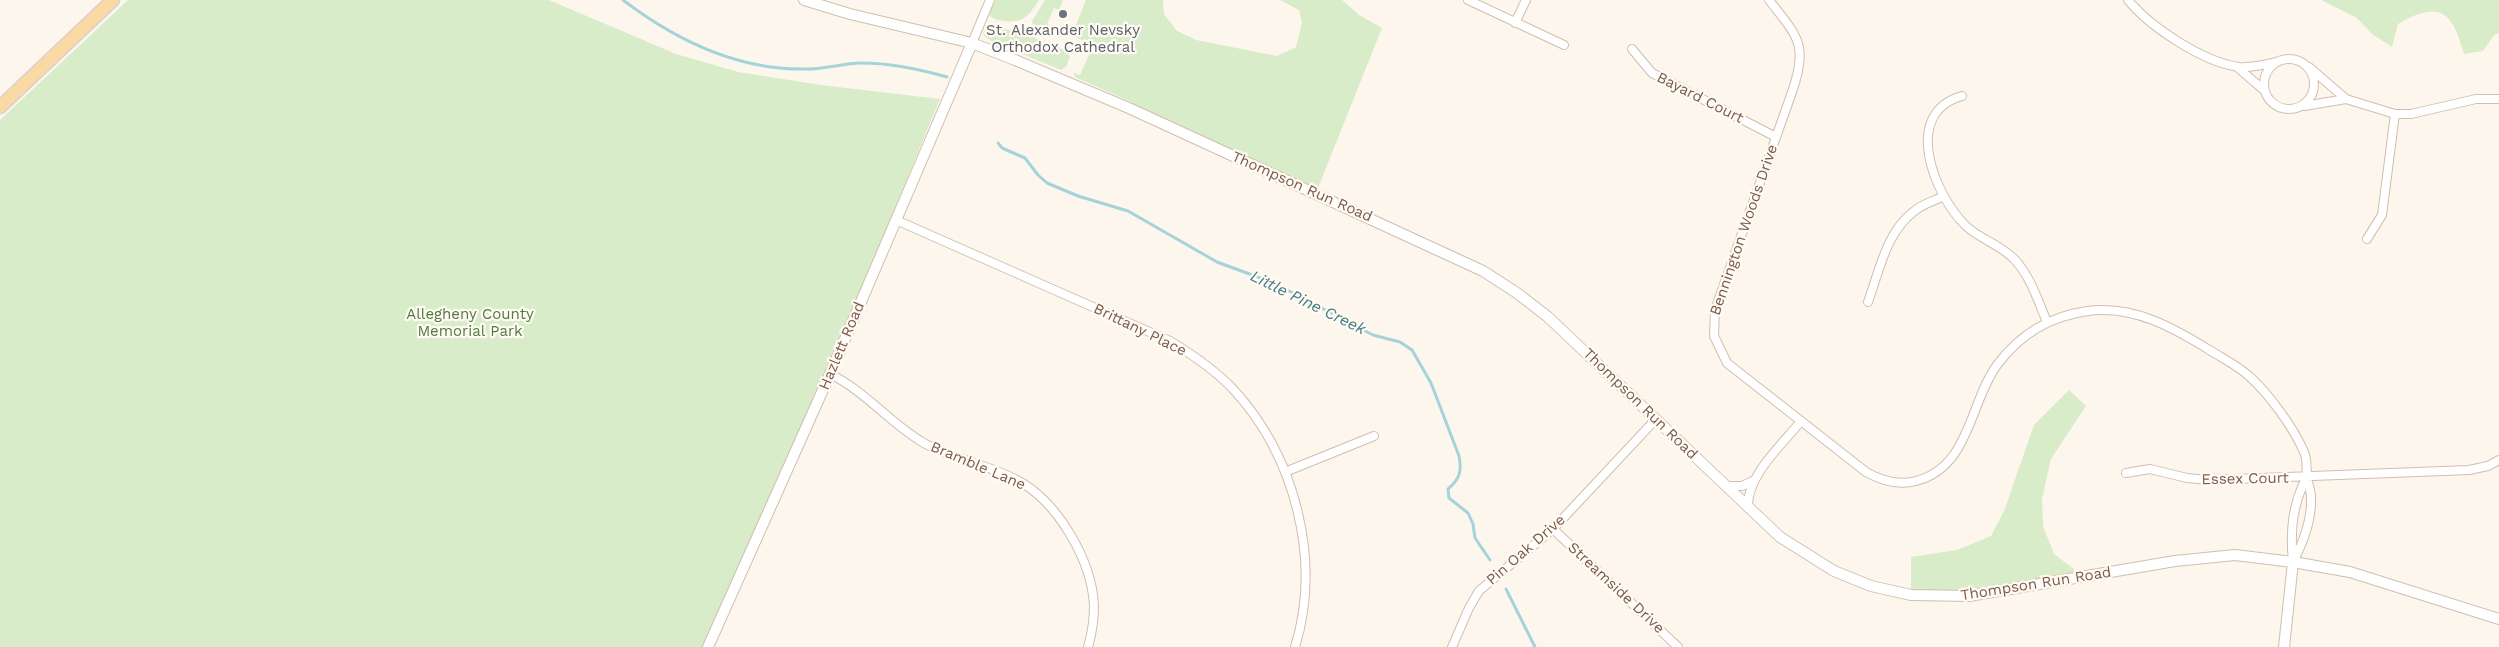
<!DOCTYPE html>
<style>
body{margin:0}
canvas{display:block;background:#fdf6ec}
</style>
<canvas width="2499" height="647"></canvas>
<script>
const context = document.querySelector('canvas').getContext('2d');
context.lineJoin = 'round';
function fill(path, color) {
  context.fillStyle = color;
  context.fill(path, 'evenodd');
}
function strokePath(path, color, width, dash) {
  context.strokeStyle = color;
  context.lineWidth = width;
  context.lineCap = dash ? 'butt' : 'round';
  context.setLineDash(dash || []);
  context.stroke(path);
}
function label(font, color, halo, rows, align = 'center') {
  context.font = font + ' "Work Sans",sans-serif';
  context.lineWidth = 4.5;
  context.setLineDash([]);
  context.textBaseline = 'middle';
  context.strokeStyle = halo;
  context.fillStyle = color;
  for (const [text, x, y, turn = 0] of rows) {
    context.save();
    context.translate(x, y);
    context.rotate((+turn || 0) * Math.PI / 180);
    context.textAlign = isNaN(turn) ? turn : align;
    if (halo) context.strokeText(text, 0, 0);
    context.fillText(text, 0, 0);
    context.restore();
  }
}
fill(new Path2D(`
 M128,0H549L676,54L738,72L821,85L940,99L831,363L702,647H0V120Z
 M996,0H1039C1030,14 1023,24 1005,21C999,20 995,20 990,16L989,13Z
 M1045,0H1063L1059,10L1054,8L1047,24L1054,28L1051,33L1033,24L1032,21Z
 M1086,0H1163L1164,14L1177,31L1196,40L1277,56L1296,47L1302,23L1299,10L1280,0H1342L1359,15L1382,28L1316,193L1131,109L1133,103L1075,77L1074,73L1080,75L1093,46L1072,35Z
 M2321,0H2499V33L2494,35L2483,51L2464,54C2452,11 2440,0 2398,24L2392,47L2372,34L2357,18Z
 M992,27L1021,32L1066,51L1070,56L1066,67L1061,70L993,42L984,36L983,32Z
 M2069,390L2086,406L2051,459L2042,499L2043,526L2054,554L2083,576L1991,593L1911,595V557L1957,550L1991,536L2004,511L2034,425Z`), '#d8ecc9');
strokePath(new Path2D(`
 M623,0C677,41 739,71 808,69C826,69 844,63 861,63C891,63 919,69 947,77
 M998,143L1002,148L1025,158L1038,175L1047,183L1078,196L1128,211L1217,262L1274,283L1373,335L1400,342L1412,350L1431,383L1459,456C1462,471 1460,479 1448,489L1449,498L1468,513L1473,524L1475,538L1490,560
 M1506,589L1535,647`), '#a5d3da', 3);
const minor = new Path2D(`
 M1468,0L1564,45
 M1769,0C1797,36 1809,44 1792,92L1715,310L1714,336L1727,363L1866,472C1882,481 1898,486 1916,481C1970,467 1969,404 1997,365C2020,334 2050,316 2088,311C2134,305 2174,328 2211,351C2224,359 2238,366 2249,376C2269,394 2294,428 2304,452C2308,461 2306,469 2307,478C2308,484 2311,491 2311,497C2312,519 2303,543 2293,562
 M2128,0C2150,27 2203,62 2239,67C2252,68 2264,65 2277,62
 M1515,23L1526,0
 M972,43L990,0
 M1632,49L1652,73L1776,137
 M2264 84a25 25 0 1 1 50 0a25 25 0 1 1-50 0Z
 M2237,67L2265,91
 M2309,67L2346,99L2395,114H2411L2476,99H2499
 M1962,96C1901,113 1934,195 1966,226C1981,240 2002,245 2016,261C2031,278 2038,301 2047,322
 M2304,106L2346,99
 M896,220L1170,341C1193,355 1215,370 1233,389C1295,456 1322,560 1295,647
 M2367,239L2382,215L2395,114
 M1868,302C1879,272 1886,233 1913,212C1922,204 1934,201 1944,196
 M830,374C865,391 889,422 922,442C951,459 987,464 1017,480C1057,501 1092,560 1094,606C1094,620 1092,633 1088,647
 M1285,472L1374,436
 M2126,473L2150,469L2187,478L2208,480L2469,470L2488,466L2499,460
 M1726,486H1742L1753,481
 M1748,508C1746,476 1782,445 1801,421
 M1553,529L1678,647
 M2293,562C2290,532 2292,504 2307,477
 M1452,647L1469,608L1479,591L1553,529L1656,419`);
const tertiary = new Path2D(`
 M804,0L850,14L972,43L1015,60L1131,109L1483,271L1517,293L1548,317L1780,537L1834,571L1871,586L1911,595L1969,596L2175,561L2235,555L2293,562L2350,572L2499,619
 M708,647L830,374L972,43
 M2284,647L2293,562`);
const primary = new Path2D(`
 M0,107L113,0`);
strokePath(minor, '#d1beb0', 10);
strokePath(tertiary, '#d1beb0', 12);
strokePath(primary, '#dad1cd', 15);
strokePath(minor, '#fff', 8);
strokePath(tertiary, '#fff', 10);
strokePath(primary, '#fbd9a5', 12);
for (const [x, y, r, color] of [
 [1063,14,5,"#6b7280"]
]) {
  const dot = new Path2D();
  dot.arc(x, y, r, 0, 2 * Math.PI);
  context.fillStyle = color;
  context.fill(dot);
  strokePath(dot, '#fffaf3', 2);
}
label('15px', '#5b616d', '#fffaf3', [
 ["St. Alexander Nevsky",1063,31],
 ["Orthodox Cathedral",1063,48]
]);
label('15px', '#7a5c4d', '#fffaf3', [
 ["Bayard Court",1700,98,27],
 ["Thompson Run Road",1302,187,24],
 ["Bennington Woods Drive",1744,230,-71],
 ["Brittany Place",1140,330,26],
 ["Hazlett Road",842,346,-67],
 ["Thompson Run Road",1640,404,44],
 ["Bramble Lane",978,466,23],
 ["Essex Court",2245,479,-1],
 ["Pin Oak Drive",1526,550,-41],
 ["Thompson Run Road",2036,584,-9],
 ["Streamside Drive",1616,588,43]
]);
label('15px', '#537a41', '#fffaf3', [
 ["Allegheny County",470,315],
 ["Memorial Park",470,332]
]);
label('italic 16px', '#437c86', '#fffaf3', [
 ["Little Pine Creek",1308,303,26]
]);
</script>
